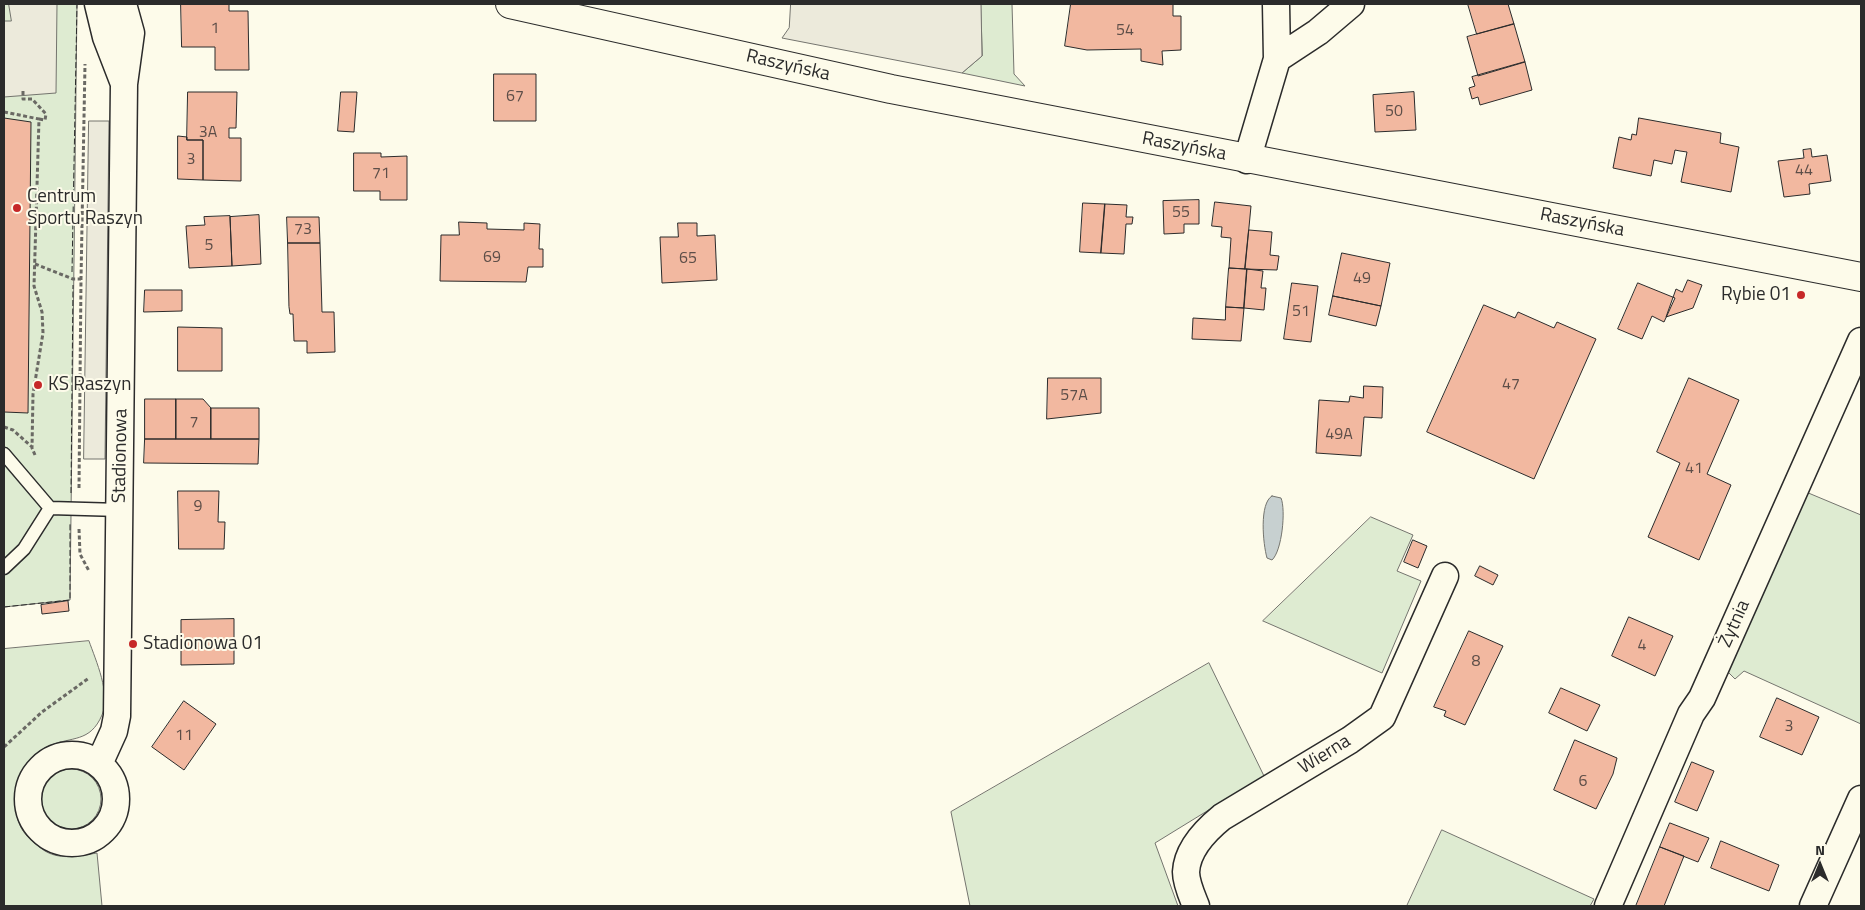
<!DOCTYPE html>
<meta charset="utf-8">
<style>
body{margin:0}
#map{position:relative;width:1865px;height:910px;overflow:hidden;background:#fdfbea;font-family:"Titillium Web",sans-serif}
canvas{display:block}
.frame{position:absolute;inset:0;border:5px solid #2b2b2b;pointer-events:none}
.north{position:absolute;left:1795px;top:840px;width:50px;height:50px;-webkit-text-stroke:4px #fdfbea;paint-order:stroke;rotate:0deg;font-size:14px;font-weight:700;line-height:20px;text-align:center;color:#2b2b2b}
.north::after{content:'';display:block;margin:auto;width:18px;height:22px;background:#2b2b2b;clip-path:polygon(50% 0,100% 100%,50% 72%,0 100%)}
</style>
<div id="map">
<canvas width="1865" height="910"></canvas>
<div class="frame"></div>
<div class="north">N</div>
</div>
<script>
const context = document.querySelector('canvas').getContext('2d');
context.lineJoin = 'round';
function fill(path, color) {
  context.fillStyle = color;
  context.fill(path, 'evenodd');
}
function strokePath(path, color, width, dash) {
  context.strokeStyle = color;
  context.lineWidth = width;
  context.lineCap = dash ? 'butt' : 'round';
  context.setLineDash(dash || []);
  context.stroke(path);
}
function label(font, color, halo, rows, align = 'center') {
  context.font = font + ' "Titillium Web",sans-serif';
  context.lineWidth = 4;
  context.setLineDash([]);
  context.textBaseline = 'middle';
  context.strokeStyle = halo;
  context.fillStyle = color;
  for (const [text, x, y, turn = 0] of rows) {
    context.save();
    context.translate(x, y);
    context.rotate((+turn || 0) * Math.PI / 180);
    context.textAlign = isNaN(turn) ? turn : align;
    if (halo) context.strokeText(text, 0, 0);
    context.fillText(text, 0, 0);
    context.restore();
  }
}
const green = new Path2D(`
 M4,4H77L70,600L4,607Z
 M981,4H1012L1014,74L1025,86L962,73L982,56Z
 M1806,492L1861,515V724L1744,671L1735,679L1725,669Z
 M1371,517L1413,535L1397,571L1421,581L1382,673L1263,621Z
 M89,641C96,661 111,694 102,715C90,743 72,736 49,746C28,755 14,780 15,801C17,826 22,834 42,849C58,861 79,856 97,853L102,906H4V649Z
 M1209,663L1264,776L1155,843L1178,906H970L951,812Z
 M41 799a30 30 0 1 1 60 0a30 30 0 1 1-60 0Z
 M1442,830L1594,899L1590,906H1407Z`);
fill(green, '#deebd1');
strokePath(green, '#74746e', 1);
const parking = new Path2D(`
 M9,4H57L56,93L4,97V21H11Z
 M791,4H981L982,56L962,73L782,38L789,28Z
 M89,121H109L105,459H84Z`);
fill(parking, '#eceadb');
strokePath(parking, '#74746e', 1);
const water = new Path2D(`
 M1272,496L1281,498C1286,510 1282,551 1272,560L1267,558C1263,544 1259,503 1272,496Z`);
fill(water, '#c7d0d0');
strokePath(water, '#74746e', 1);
const building = new Path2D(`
 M181,4H229V11H248L249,70H215V47H182Z
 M1071,4H1173V16H1181V50L1162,51L1163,65L1141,61V49L1087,50L1065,46Z
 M1468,4H1508L1514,24L1477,34Z
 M1514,24L1525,62L1478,76L1467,37Z
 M1525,62L1532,90L1480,105L1478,97L1472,99L1469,88L1475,86L1472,77Z
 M494,74H536V121H494Z
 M188,92H237L236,128H229V138H241V181L203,180V140H187Z
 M341,92H357L354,132L338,131Z
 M1414,92L1416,130L1375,132L1373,95Z
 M4,118L31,122L28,413L4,412Z
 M1639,118L1721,133L1720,143L1739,147L1731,192L1681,182L1687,152L1680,151L1675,150L1672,164L1654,160L1651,176L1613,168L1619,137L1631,140L1632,134L1636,135Z
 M178,136L187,137V140H203V180L178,179Z
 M1811,149L1812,157L1827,155L1831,181L1809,184L1810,194L1784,197L1778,161L1804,158L1803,150Z
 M354,153H381V157L407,156V200H380V191H354Z
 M1199,200V224H1184V233L1164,234L1163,201Z
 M1215,202L1251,206L1245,269L1229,268L1231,238L1221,237L1222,227L1212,226Z
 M1083,203L1105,204L1101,253L1080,252Z
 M1105,204L1127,205L1126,217H1133L1132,224H1126L1124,254L1101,253Z
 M259,215L261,264L232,266L230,217Z
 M230,216L232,266L189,268L186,226L205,225L204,217Z
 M287,217H319L320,243H288Z
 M459,222L487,223V229L524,230V223L540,224L539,249H543V267H528L526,282L440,281L441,235H459Z
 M678,223H697V236L715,235L717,280L662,283L660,237H678Z
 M1249,230L1272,232L1270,255L1279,256L1277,270L1245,269Z
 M288,243H320L322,312H334L335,352L307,353V341H294L293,314H290L289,307Z
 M1342,253L1390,263L1381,306L1333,296Z
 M1229,268L1247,269L1244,308L1226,307Z
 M1247,269L1263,271L1261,288H1266L1264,310L1244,308Z
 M1688,280L1702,285L1693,308L1666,317L1676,289L1682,292Z
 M1292,283L1318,286L1311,342L1284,339Z
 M1638,283L1675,298L1664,322L1652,316L1642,339L1618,329Z
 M145,290H182V311L144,312Z
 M1333,296L1381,306L1376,326L1329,315Z
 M1484,305L1515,318L1518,312L1554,328L1557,322L1596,339L1534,479L1427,432Z
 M1226,307L1244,308L1241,341L1192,339L1193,318L1225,320Z
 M178,327L222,328V371H178Z
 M1048,378H1101V413L1047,419Z
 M1689,378L1739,400L1707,474L1731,485L1699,560L1648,537L1680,463L1657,452Z
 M1364,386L1383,387L1382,418L1364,417L1361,456L1316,453L1319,400L1349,402L1350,396L1363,398Z
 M145,399H176V439H145Z
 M176,399H203L211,408V439H176Z
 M211,408H259V439H211Z
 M145,439H259L258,464L144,463Z
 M178,491H219L218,522H225L224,549H179Z
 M1413,540L1427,546L1418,568L1404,562Z
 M1480,566L1498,575L1493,585L1475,576Z
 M68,601L69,611L42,614L41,605Z
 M1629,617L1673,636L1655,676L1612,656Z
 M234,619V664L181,665V620Z
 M1469,631L1503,646L1465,725L1444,716L1446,711L1434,707Z
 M1561,688L1600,705L1587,731L1549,713Z
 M1777,698L1819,717L1802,755L1760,737Z
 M184,701L216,724L184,770L152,747Z
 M1575,740L1617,758L1613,774L1596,809L1554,790Z
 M1692,762L1714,771L1697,811L1675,802Z
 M1670,823L1709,838L1698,862L1660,847Z
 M1721,841L1779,865L1769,891L1711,868Z
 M1660,847L1684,856L1664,906H1636Z`);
fill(building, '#f2b8a0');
strokePath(building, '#2b2b2b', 1);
const service = new Path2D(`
 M4,454L50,508L120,510
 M4,568L24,549L50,508`);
const minor = new Path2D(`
 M98,4L106,37L123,81
 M1277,59L1318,32L1351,4
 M1247,160L1277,59L1276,4
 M28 799a44 44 0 1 1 88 0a44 44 0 1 1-88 0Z
 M99,764L114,731L117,716L124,84L131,33L123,4
 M1196,906C1192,896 1186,883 1186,872C1187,850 1206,830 1222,817L1350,740L1382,717L1445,576
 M1608,906L1691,714L1702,698L1861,341
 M1813,906L1861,799`);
const tertiary = new Path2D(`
 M510,4L891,89L1861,277`);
strokePath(service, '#2b2b2b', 15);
strokePath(minor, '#2b2b2b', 29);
strokePath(tertiary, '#2b2b2b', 30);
strokePath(new Path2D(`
 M23,91V99H32L46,114L45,120L39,119
 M4,112L39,119L34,286L42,312L43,333L33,394L32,448L35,455
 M35,264L73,279H81
 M4,427L13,430L32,447
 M79,488L81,279L85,64
 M79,529L80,554L89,571
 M4,747L42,712L89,678`), '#6a6964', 3, [4, 2.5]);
strokePath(service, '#fdfbea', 12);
strokePath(minor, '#fdfbea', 26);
strokePath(tertiary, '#fdfbea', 28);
strokePath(new Path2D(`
 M72,272L77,4
 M71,493L73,285
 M4,607L70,600V524`), '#2b2b2b', 1, [6, 2.5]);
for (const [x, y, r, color] of [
 [17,208,5,"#c62828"],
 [1801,295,5,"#c62828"],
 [38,385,5,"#c62828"],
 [133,644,5,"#c62828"]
]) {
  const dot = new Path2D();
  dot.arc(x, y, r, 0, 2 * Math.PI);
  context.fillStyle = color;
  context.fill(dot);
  strokePath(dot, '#fdfbea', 2);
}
label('16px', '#5d4e48', null, [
 ["1",215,29],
 ["54",1125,31],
 ["67",515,97],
 ["50",1394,112],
 ["3A",208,133],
 ["3",191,160],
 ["44",1804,171],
 ["71",381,174],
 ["55",1181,213],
 ["73",303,230],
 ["5",209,246],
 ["69",492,258],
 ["65",688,259],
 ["49",1362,279],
 ["51",1301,312],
 ["47",1511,385],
 ["57A",1074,396],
 ["7",194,423],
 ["49A",1339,435],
 ["41",1694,469],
 ["9",198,507],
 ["4",1642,646],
 ["8",1476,662],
 ["3",1789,727],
 ["11",184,736],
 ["6",1583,782]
]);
label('19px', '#2b2b2b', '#fdfbea', [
 ["Raszyńska",788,66,13],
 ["Raszyńska",1184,147,11],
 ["Raszyńska",1582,223,11],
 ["Stadionowa",121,456,-89],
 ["Żytnia",1735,624,-66],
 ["Wierna",1325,755,-32]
]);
label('19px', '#2b2b2b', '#fdfbea', [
 ["Centrum",27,197],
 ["Sportu Raszyn",27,219],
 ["Rybie 01",1791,295,"right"],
 ["KS Raszyn",48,385],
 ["Stadionowa 01",143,644]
], 'left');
</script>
